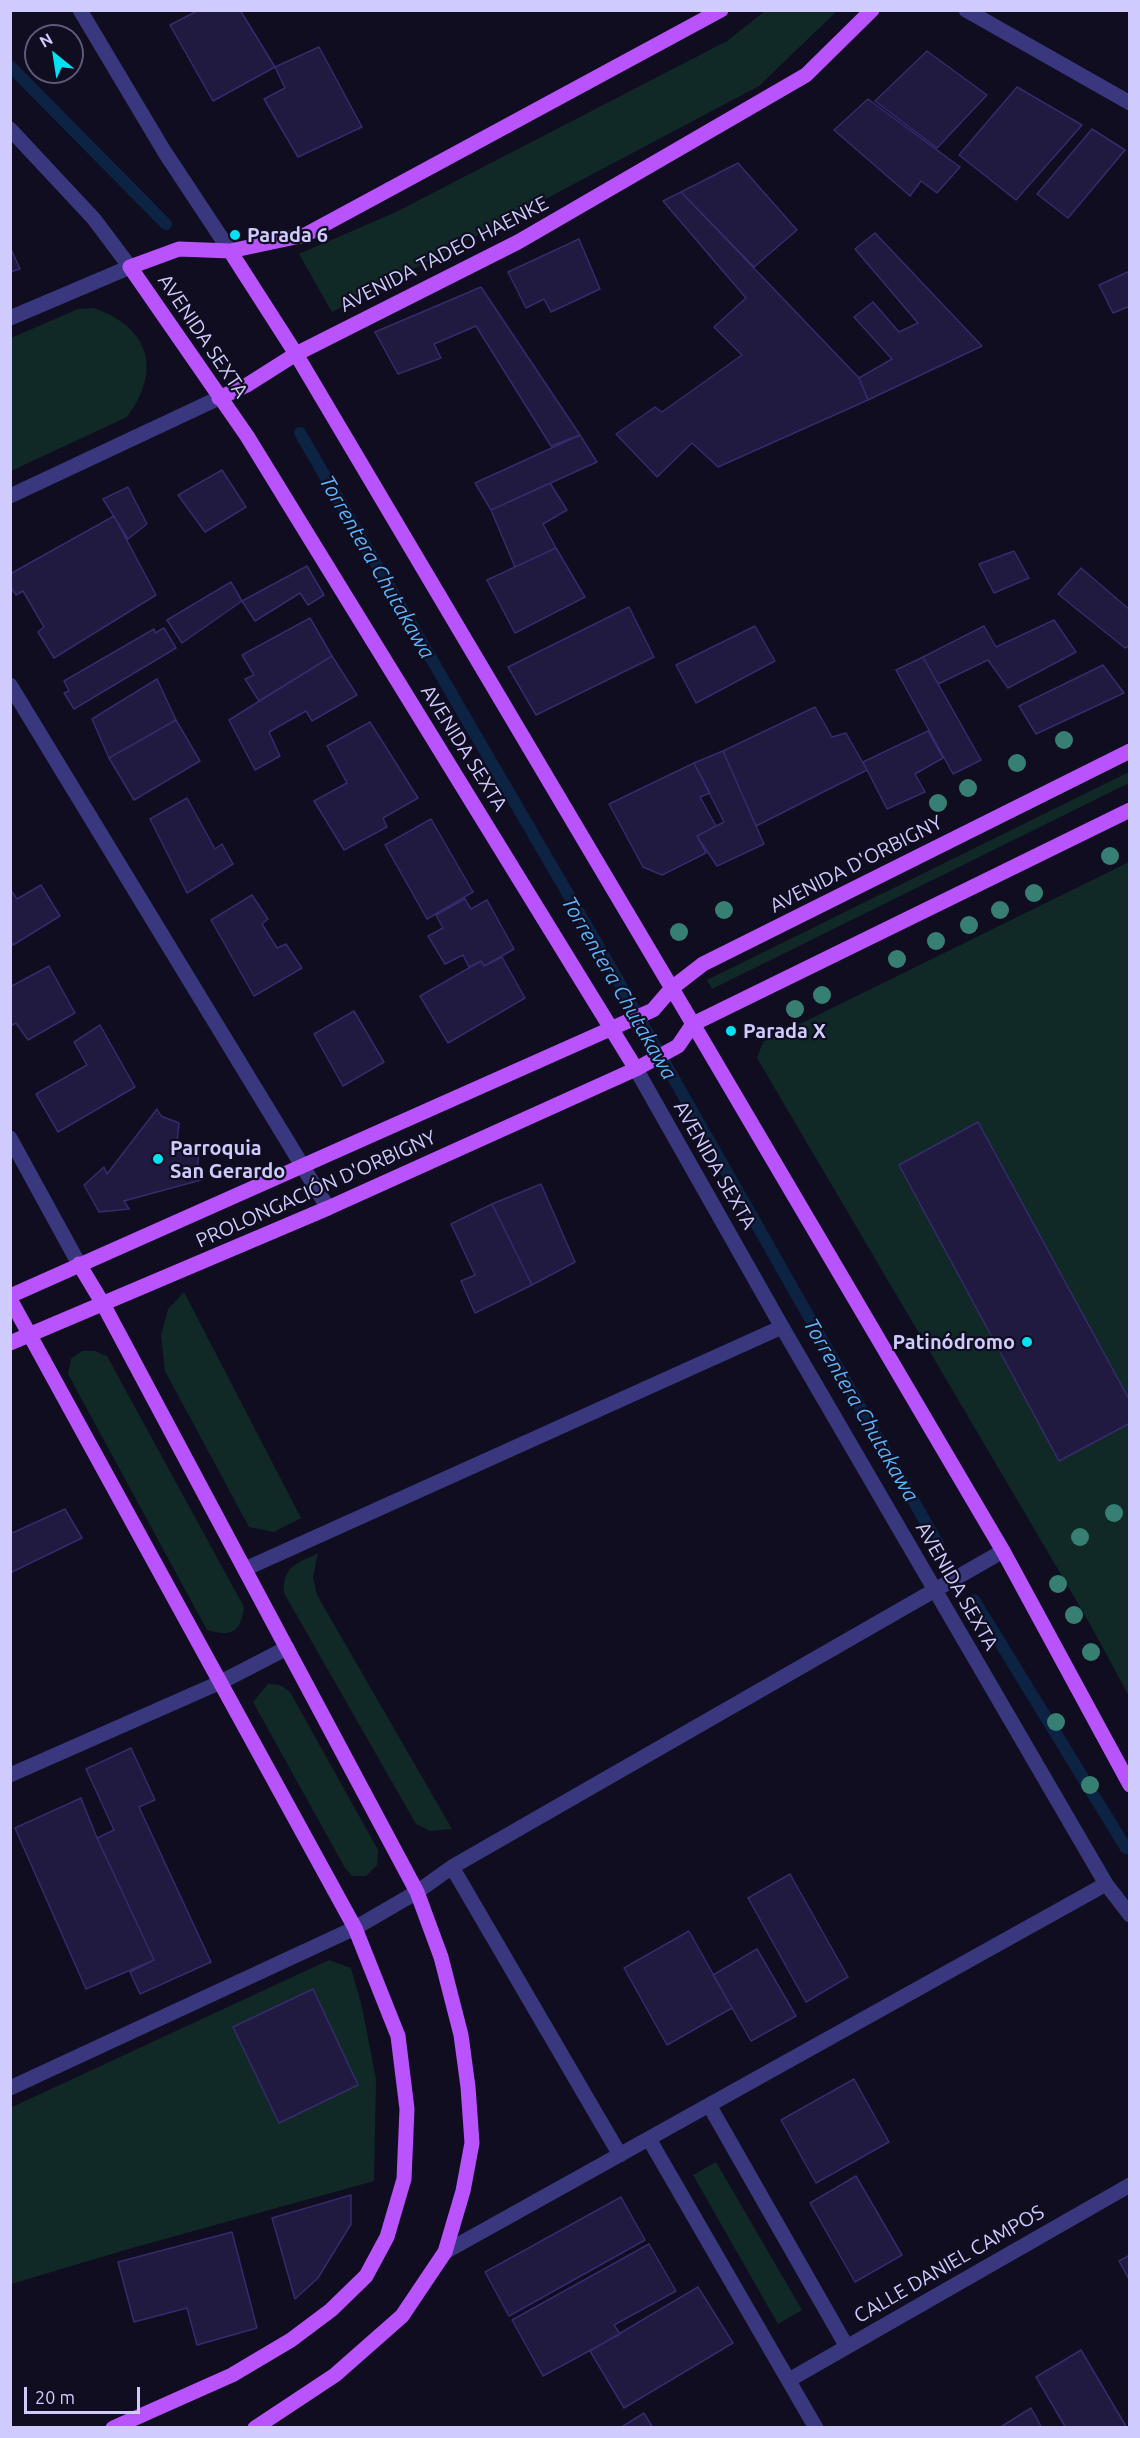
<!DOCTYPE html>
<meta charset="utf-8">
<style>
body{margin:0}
#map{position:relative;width:1140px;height:2438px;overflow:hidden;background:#0f0d1f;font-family:Ubuntu,sans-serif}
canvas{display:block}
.frame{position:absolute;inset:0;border:12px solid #d0cbff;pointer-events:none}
.north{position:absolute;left:24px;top:24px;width:60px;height:60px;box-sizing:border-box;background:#0f0d1f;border:2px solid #5c5979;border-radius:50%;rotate:330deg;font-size:16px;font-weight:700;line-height:24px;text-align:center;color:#d0cbff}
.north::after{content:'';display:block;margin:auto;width:21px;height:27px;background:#02e2f3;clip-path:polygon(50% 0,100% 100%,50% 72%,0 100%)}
.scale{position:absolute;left:24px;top:2387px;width:116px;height:27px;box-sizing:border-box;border:3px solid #d0cbff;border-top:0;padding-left:8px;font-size:18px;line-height:21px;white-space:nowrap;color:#d0cbff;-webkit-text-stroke:4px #0f0d1f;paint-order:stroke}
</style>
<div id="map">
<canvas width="1140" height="2438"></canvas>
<div class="frame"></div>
<div class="north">N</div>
<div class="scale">20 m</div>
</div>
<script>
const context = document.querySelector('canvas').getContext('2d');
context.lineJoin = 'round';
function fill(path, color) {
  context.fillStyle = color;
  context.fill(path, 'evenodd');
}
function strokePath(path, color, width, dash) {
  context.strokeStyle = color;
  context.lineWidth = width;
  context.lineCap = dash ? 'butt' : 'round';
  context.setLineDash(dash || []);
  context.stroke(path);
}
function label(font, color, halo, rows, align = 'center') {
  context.font = font + ' Ubuntu,sans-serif';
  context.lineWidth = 4.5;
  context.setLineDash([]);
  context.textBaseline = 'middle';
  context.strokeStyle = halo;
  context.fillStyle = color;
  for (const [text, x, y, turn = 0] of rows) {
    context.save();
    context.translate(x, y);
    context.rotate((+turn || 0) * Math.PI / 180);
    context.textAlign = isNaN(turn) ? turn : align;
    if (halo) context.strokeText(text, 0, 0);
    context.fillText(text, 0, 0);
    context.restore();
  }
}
fill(new Path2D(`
 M765,11H837L759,86L332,312L299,254L396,212L727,41Z
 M94,308C150,328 162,370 127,417L11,471V338L78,309Z
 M1129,772V783L712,989L707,980Z
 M1129,862V1696L1086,1617L757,1058L763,1042Z
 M184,1292L301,1518L274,1532L249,1527L165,1371L161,1335L168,1309Z
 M82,1351H95L107,1356L244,1607C241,1633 231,1637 207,1630L68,1374L71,1359Z
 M318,1553L313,1577L317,1595L452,1829L430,1831L416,1824L284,1593C282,1566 297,1564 318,1553Z
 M268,1684L280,1685L290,1692L378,1850L377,1865L366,1876H352L345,1868L253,1702Z
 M329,1960L351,1968L362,2007L376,2079L374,2181L125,2250L11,2284L10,2108Z
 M716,2162L802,2310L778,2324L693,2175Z`), '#102927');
strokePath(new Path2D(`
 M10,66L166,224
 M300,433L607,961L938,1544
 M974,1600L1126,1848`), '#0c2343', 12);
const building = new Path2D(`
 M199,10H240L275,67L213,101L170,25Z
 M319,47L362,127L298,157L264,99L285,88L275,67Z
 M927,51L987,95L937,148L875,101Z
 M1017,87L1082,125L1016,200L959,155Z
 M868,99L960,167L937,193L921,181L910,196L834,130Z
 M1092,129L1125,150L1068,218L1037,194Z
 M738,163L797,230L754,267L681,192Z
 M681,192L859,378L868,400L718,467L692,443L657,477L616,434L655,407L662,412L742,355L714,327L746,298L663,201Z
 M875,233L982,346L868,400L859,378L892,359L854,317L873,302L899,332L918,323L855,249Z
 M579,239L600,289L551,312L544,299L526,308L508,272Z
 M10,247L20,269L10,272Z
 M1130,271V306L1113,313L1099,285Z
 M481,287L580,435L551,446L476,326L434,344L441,358L398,374L375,332Z
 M580,435L597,462L491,510L475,483Z
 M222,470L246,507L205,532L178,495Z
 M550,483L567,510L543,524L556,548L515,567L491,510Z
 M128,487L147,524L128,539L103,499Z
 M114,516L156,595L54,658L38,632L44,627L23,591L16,595L10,586V574Z
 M556,548L585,597L515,633L487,580Z
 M1014,551L1029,578L994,593L979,564Z
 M307,566L324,595L308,605L300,593L255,621L242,601Z
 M1081,568L1130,610V645L1125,648L1058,594Z
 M231,582L242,601L182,643L167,620Z
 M629,607L654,657L536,715L508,667Z
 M310,618L332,656L259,701L245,679L254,675L242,655Z
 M1054,620L1076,652L1008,688L988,660L938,684L923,657L984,626L996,647Z
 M755,626L775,661L696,703L676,665Z
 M164,628L176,648L74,709L64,693L69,691L64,681L154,629L155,633Z
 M332,656L357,695L312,721L306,711L269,732L280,756L255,770L229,720Z
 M923,657L981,760L953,774L896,670Z
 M1103,665L1124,693L1036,734L1019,706Z
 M157,679L176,720L109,758L92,719Z
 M815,707L832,737L846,733L867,770L756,826L723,751Z
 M176,720L200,761L134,800L109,758Z
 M370,722L418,798L383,818L387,827L344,850L314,801L347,783L327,746Z
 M928,731L943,758L915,774L925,792L887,809L863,762Z
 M723,751L764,844L717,866L697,836L724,822L694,763Z
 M694,763L710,793L700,797L716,826L697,836L706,853L662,875L643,867L609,804Z
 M187,798L215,849L222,844L233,864L187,893L150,819Z
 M431,819L473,892L427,919L385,845Z
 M41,885L60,916L13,945L10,940V889L17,899Z
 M252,895L268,919L262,924L277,948L286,944L302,968L254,996L211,920Z
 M465,899L471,909L487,900L514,949L484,966L481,961L469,967L463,955L445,964L428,936L443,928L436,915Z
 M502,957L525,998L448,1043L420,996L481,961L484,966Z
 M49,966L75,1013L28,1040L16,1023L10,1026V987Z
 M354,1011L384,1062L343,1086L314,1034Z
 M100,1025L135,1087L58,1132L36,1094L87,1065L74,1042Z
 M157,1109L161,1116L179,1123L177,1142L199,1151L197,1174L201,1180L124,1201L129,1209L99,1212L84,1185L104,1167L107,1174Z
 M978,1122L1130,1401V1423L1059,1461L899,1165Z
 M541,1184L575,1262L532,1285L492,1204Z
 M492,1204L532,1285L475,1313L461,1281L475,1275L451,1224Z
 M65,1509L82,1538L10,1573V1534Z
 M131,1748L155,1800L139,1807L211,1962L140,1994L130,1972L154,1960L97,1838L114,1830L86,1769Z
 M81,1798L97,1838L154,1960L86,1989L15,1828Z
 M790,1874L848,1977L806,2002L748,1898Z
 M689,1931L732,2008L667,2045L624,1968Z
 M757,1949L796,2016L751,2041L713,1975Z
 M313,1989L358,2085L279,2123L233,2027Z
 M854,2079L889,2142L816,2183L781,2120Z
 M856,2176L902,2255L855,2282L810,2203Z
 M351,2195V2224L318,2278L295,2299L272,2218Z
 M621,2197L645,2240L509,2316L485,2272Z
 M232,2232L257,2328L197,2345L187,2308L134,2322L118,2262Z
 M649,2244L676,2291L614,2325L620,2334L543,2376L512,2320Z
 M1130,2255V2281L1119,2261Z
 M698,2287L733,2343L624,2408L590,2351Z
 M1081,2350L1127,2428H1066L1036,2377Z
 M1031,2408L1042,2428H999Z
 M644,2413L653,2428H620Z`);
fill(building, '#201940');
strokePath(building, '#362b6c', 1.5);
strokePath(new Path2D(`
 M80,10L164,151L230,251
 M966,10L1130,103
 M10,129L94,219L130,267L10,318
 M10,496L219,398
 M10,685L328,1208
 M636,1069L782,1327L1106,1884L1130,1915
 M10,1138L79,1264
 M245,1569L782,1327
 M10,1775L221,1682L287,1648
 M452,1867L620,2155
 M10,2088L355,1928L417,1892L452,1867L1003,1551
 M709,2105L847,2347
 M649,2139L816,2428
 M445,2252L1106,1884
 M789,2380L1130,2185`), '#39387e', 15);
strokePath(new Path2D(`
 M230,251L296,354L693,1024L1003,1551L1130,1785
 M219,398L247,385L296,354L518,242L806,75L872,10
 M636,1069L247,436L130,267L179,249L230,251L305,235L721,10
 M79,1264L103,1304L417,1892L441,1957L461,2035L468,2087L472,2143L463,2191L445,2252L402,2316L335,2375L255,2428
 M10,1296L653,1010L672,988L703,964L1130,751
 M10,1299L355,1928L398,2036L407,2109L404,2179L387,2237L366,2276L331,2310L291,2340L232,2375L113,2428
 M10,1343L328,1208L636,1069L678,1046L693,1024L1130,810`), '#b953fd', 15);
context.fillStyle = '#377f73';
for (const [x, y] of [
 [1064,740],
 [1017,763],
 [968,788],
 [938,803],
 [1110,856],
 [1034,893],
 [724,910],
 [1000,910],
 [969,925],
 [679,932],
 [936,941],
 [897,959],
 [822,995],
 [795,1009],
 [1114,1513],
 [1080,1537],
 [1058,1584],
 [1074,1615],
 [1091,1652],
 [1056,1722],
 [1090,1785]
]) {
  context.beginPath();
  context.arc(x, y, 9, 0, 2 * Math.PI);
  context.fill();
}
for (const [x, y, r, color] of [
 [235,235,6,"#02e2f3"],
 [731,1031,6,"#02e2f3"],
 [158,1159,6,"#02e2f3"],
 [1027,1342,6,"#02e2f3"]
]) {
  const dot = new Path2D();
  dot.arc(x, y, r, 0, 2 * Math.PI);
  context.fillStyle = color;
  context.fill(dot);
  strokePath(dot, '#0f0d1f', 2);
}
label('bold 20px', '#d0cbff', '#0f0d1f', [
 ["Parada 6",247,235],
 ["Parada X",743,1031],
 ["Parroquia",170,1148],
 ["San Gerardo",170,1171],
 ["Patinódromo",1015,1342,"right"]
], 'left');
label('20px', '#d0cbff', '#0f0d1f', [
 ["AVENIDA TADEO HAENKE",444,254,-27],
 ["AVENIDA SEXTA",203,336,56],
 ["AVENIDA SEXTA",464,748,58],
 ["AVENIDA D'ORBIGNY",856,864,-27],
 ["AVENIDA SEXTA",715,1165,60],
 ["PROLONGACIÓN D'ORBIGNY",316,1189,-24],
 ["AVENIDA SEXTA",957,1586,60],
 ["CALLE DANIEL CAMPOS",949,2264,-30]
]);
label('italic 21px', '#5ab6fe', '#0f0d1f', [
 ["Torrentera Chutakawa",377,567,60],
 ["Torrentera Chutakawa",619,988,60],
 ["Torrentera Chutakawa",861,1410,60]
]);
</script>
